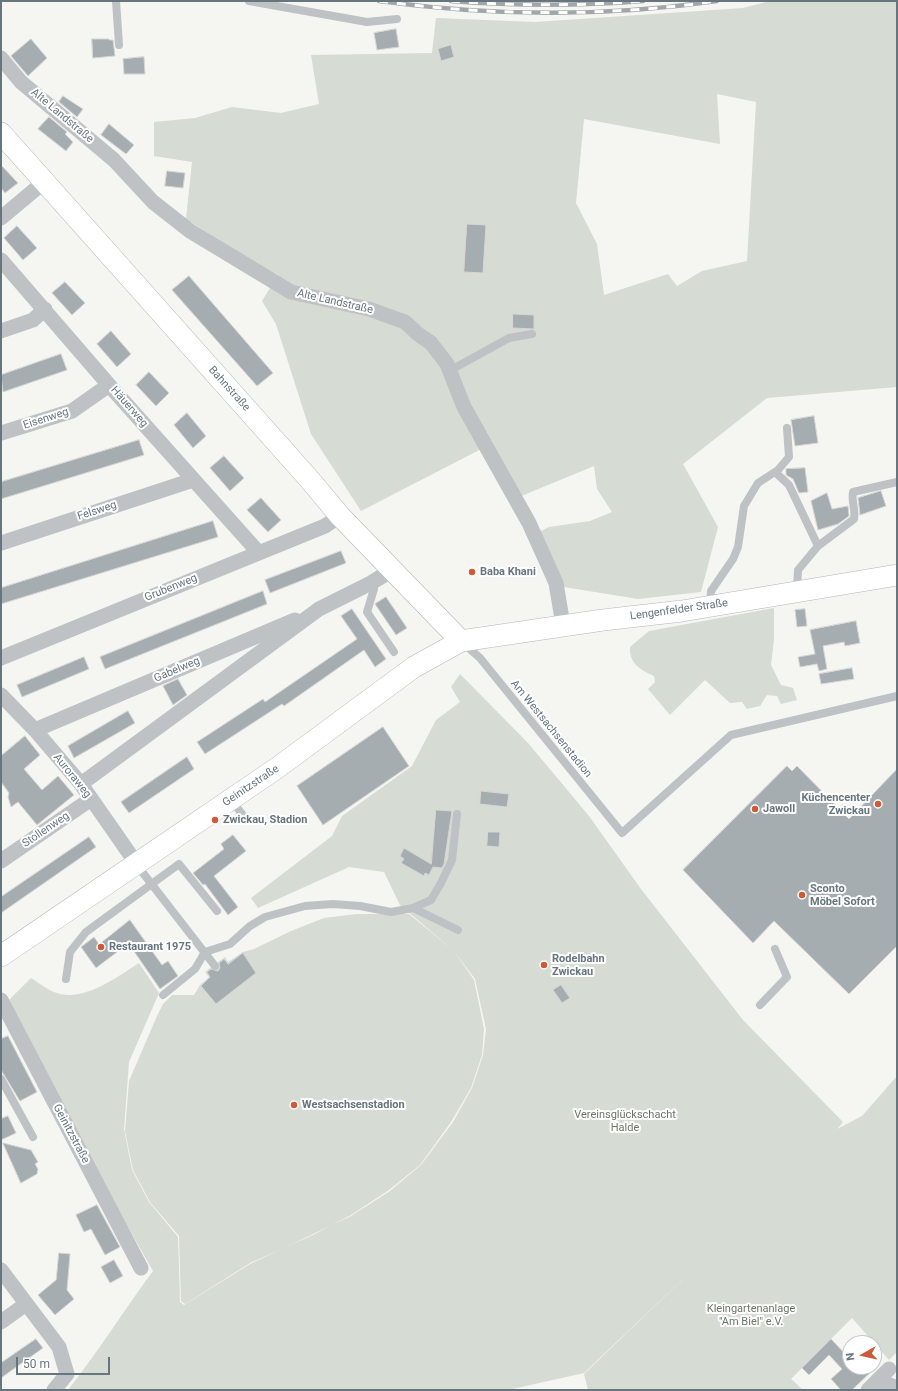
<!DOCTYPE html>
<meta charset="utf-8">
<style>
body{margin:0}
#map{position:relative;width:898px;height:1391px;overflow:hidden;background:#f5f5f2;font-family:Roboto,sans-serif}
canvas{display:block}
.frame{position:absolute;inset:0;border:2px solid #67757f;pointer-events:none}
.north{position:absolute;left:842px;top:1335px;width:40px;height:40px;box-sizing:border-box;background:#fff;border:1px solid #c2c8cc;border-radius:50%;rotate:262deg;font-size:11px;font-weight:700;line-height:16px;text-align:center;color:#67757f}
.north::after{content:'';display:block;margin:auto;width:14px;height:18px;background:#ce5b38;clip-path:polygon(50% 0,100% 100%,50% 72%,0 100%)}
.scale{position:absolute;left:16px;top:1357px;width:94px;height:18px;box-sizing:border-box;border:2px solid #67757f;border-top:0;padding-left:5px;font-size:12px;line-height:14px;white-space:nowrap;color:#67757f;-webkit-text-stroke:3px #fff;paint-order:stroke}
</style>
<div id="map">
<canvas width="898" height="1391"></canvas>
<div class="frame"></div>
<div class="north">N</div>
<div class="scale">50 m</div>
</div>
<script>
const context = document.querySelector('canvas').getContext('2d');
context.lineJoin = 'round';
function fill(path, color) {
  context.fillStyle = color;
  context.fill(path, 'evenodd');
}
function strokePath(path, color, width, dash) {
  context.strokeStyle = color;
  context.lineWidth = width;
  context.lineCap = dash ? 'butt' : 'round';
  context.setLineDash(dash || []);
  context.stroke(path);
}
function label(font, color, halo, rows, align = 'center') {
  context.font = font + ' Roboto,sans-serif';
  context.lineWidth = 4;
  context.setLineDash([]);
  context.textBaseline = 'middle';
  context.strokeStyle = halo;
  context.fillStyle = color;
  for (const [text, x, y, turn = 0] of rows) {
    context.save();
    context.translate(x, y);
    context.rotate((+turn || 0) * Math.PI / 180);
    context.textAlign = isNaN(turn) ? turn : align;
    if (halo) context.strokeText(text, 0, 0);
    context.fillText(text, 0, 0);
    context.restore();
  }
}
fill(new Path2D(`
 M770,1H897V387L767,398L683,464L718,527L701,592L638,599L564,587L537,533L549,527L590,521L612,512L597,489L594,466L519,497L489,445L361,511L311,434L276,324L262,301L278,275L255,263L186,219L192,162L154,156V122L195,118L232,107L281,113L319,104L311,55L432,53L436,18L535,22L743,8ZM717,94L756,102L747,261L702,271L677,286L668,274L604,295L597,244L576,203L584,119L720,144Z
 M774,608V639L771,665L781,685L793,688L797,700L781,704L777,696L767,695L760,706L747,709L742,702L730,703L705,680L670,715L648,689L655,682L654,676C641,670 629,664 630,647L649,631Z
 M460,674L528,743L589,816L641,889L743,1020L843,1122L837,1129L862,1116L897,1076V1352L889,1360L852,1318L791,1379L803,1390H588L584,1374L704,1259L584,1373L508,1390H68C98,1352 124,1310 153,1271L67,1120L7,1002L31,978C38,982 46,989 54,992C82,1004 117,977 139,963L159,993L129,1062L124,1129L132,1170L149,1202L178,1237L180,1302L184,1305L250,1264L351,1216L390,1191L421,1165L453,1122L472,1088L483,1055L486,1029L475,979L454,951L400,905L384,872L349,867L258,908L251,898L332,836L342,816L412,766L436,720L460,702L451,687Z
 M357,914H409L454,951L474,980L484,1029L482,1055L471,1088L451,1122L420,1165L389,1190L351,1215L313,1235L250,1263L185,1304L181,1301L179,1236L150,1202L133,1170L125,1131L129,1081L157,1016L163,1004L172,995H194L200,985L209,977L205,972L225,957L228,962L243,952L254,949L291,931L324,918Z`), '#d6dbd3');
const building = new Path2D(`
 M396,29L399,47L377,50L374,33Z
 M31,39L47,58L28,76L11,56Z
 M92,39H109V40H113L115,56L93,58Z
 M451,45L454,57L441,61L438,49Z
 M144,57L145,74H124L123,59Z
 M63,96L83,109L77,117L59,102Z
 M49,117L67,132L65,134L73,142L66,151L38,129Z
 M109,124L134,145L126,154L101,135Z
 M1,165L18,183L5,193L1,188Z
 M167,171L185,173L183,188L165,186Z
 M467,224L486,225L483,273L464,272Z
 M17,226L37,248L23,260L4,238Z
 M189,276L273,373L257,386L172,290Z
 M65,282L85,303L72,315L52,293Z
 M513,314L534,315V329L513,328Z
 M111,331L131,354L117,367L97,344Z
 M61,354L67,370L3,392L1,375Z
 M149,372L169,393L156,406L136,385Z
 M187,413L206,436L193,448L174,425Z
 M814,416L818,443L795,446L791,420Z
 M139,440L144,455L1,499V482Z
 M224,456L244,478L230,491L210,468Z
 M805,468L808,492L799,493L793,479L786,475V469Z
 M881,491L886,506L860,515L858,498Z
 M827,493L832,509L848,506L849,516L838,524L818,530L811,501Z
 M261,498L281,520L268,532L247,510Z
 M213,521L218,537L1,604V588Z
 M341,551L346,563L270,593L265,580Z
 M263,591L267,604L105,669L100,657Z
 M386,597L407,628L396,635L375,604Z
 M352,609L386,659L375,667L364,650L284,706L282,704L205,754L197,742L263,699L265,702L357,639L341,616Z
 M805,609L807,626L797,627L795,610Z
 M856,621L860,643L845,646L844,642L823,646L827,669L819,671L817,664L800,667L798,657L815,654L810,630Z
 M84,657L89,669L22,697L17,685Z
 M852,668L854,679L821,684L819,674Z
 M178,679L187,695L173,705L163,686Z
 M128,711L135,723L74,758L68,746Z
 M383,727L409,766L323,825L297,786Z
 M25,736L40,755L24,769L42,790L58,776L74,795L37,825L18,802L11,807L8,797L9,793L1,782V756Z
 M187,757L194,769L129,813L121,802Z
 M787,766L792,771L797,766L849,819L897,769V946L849,994L774,921L753,943L683,870Z
 M481,791L509,794L507,807L480,804Z
 M436,810L452,811L444,864L442,868L433,867L429,875L425,873L424,876L401,863L404,859L400,856L404,848L431,864Z
 M488,832H500L499,847L487,846Z
 M233,835L246,851L214,876L238,907L228,915L205,884L203,885L193,873L224,849L221,844Z
 M89,837L96,847L1,913V897Z
 M130,920L162,965L168,961L178,976L160,989L131,947L128,950L125,946L96,968L81,947L94,937L99,944Z
 M243,953L256,973L216,1004L201,986L210,977L207,972L211,969L218,971L220,968L219,963L224,959L228,964Z
 M561,985L570,998L562,1003L553,990Z
 M8,1036L37,1092L20,1101L1,1070V1039Z
 M8,1116L16,1133L1,1140V1119Z
 M3,1143L31,1150L38,1162L35,1164L38,1169L37,1174L21,1183Z
 M97,1205L120,1247L105,1255L91,1229L84,1232L76,1215Z
 M59,1253L70,1254L67,1290L74,1299L55,1315L38,1295L56,1280Z
 M114,1260L123,1276L110,1283L101,1267Z
 M36,1339L43,1348L1,1378V1363Z
 M831,1339L850,1359V1367H876L852,1390H841L831,1379L842,1369L829,1355L809,1375L802,1368Z`);
fill(building, '#a6adb1');
strokePath(building, '#d6d6d4', 1);
const secondary = new Path2D(`
 M1,133L310,480L340,516L461,641
 M1,956L277,768L414,667L461,641L603,620L682,611L897,575`);
strokePath(secondary, '#b1b6b9', 22);
strokePath(new Path2D(`
 M116,1L119,45
 M249,1L367,22L397,19
 M449,371L509,338L532,334
 M775,472L789,485L818,546
 M371,583L374,589L367,612L394,652
 M797,591L798,570L818,546L854,519C856,509 851,502 853,492L897,482
 M710,605L711,591L733,559L738,547L744,506L758,483L778,470L789,457L787,428
 M463,643L480,658L622,833L731,735L897,696
 M231,800L246,819
 M136,864L215,966
 M413,908L458,930
 M66,979L70,952L86,932L179,864L217,911
 M163,995L195,969L205,952L230,944L250,926L265,917L305,906L333,904L360,906L391,912L413,908L431,900L441,883L452,860L457,814
 M760,1005L787,977L775,949
 M1,1079L33,1137`), '#bec2c5', 8);
strokePath(new Path2D(`
 M1,58L21,82L114,160L153,202L190,231L291,292L369,309L405,322L418,334L431,343L447,364L464,407L529,523L556,583L563,625
 M1,218L44,182
 M1,260L109,385L259,553
 M1,331L33,320L45,309
 M1,433L72,411L109,385
 M1,543L193,480
 M1,658L325,526L340,516
 M1,695L35,730L81,784L136,863
 M35,730L295,620
 M81,784L319,609L371,583L392,570
 M1,861L91,799
 M1,1000L141,1268
 M1,1270L59,1347L67,1374L54,1390
 M1,1322L26,1304
 M878,1380L897,1388
 M868,1390L889,1369`), '#bec2c5', 15);
strokePath(secondary, '#fff', 21);
const rail = new Path2D(`
 M379,1C490,16 606,17 717,1
 M451,1C515,6 580,6 643,1`);
strokePath(rail, '#a0a6aa', 4.5);
strokePath(rail, '#fff', 3, [9]);
for (const [x, y, r, color] of [
 [472,572,4,"#ce5b38"],
 [878,804,4,"#ce5b38"],
 [755,809,4,"#ce5b38"],
 [215,820,4,"#ce5b38"],
 [802,895,4,"#ce5b38"],
 [101,947,4,"#ce5b38"],
 [544,965,4,"#ce5b38"],
 [294,1105,4,"#ce5b38"]
]) {
  const dot = new Path2D();
  dot.arc(x, y, r, 0, 2 * Math.PI);
  context.fillStyle = color;
  context.fill(dot);
  strokePath(dot, '#fff', 1.5);
}
label('11px', '#67757f', '#fff', [
 ["Alte Landstraße",62,116,40],
 ["Alte Landstraße",335,302,13],
 ["Bahnstraße",229,389,48],
 ["Häuerweg",129,407,49],
 ["Eisenweg",46,419,-18],
 ["Felsweg",97,511,-18],
 ["Grubenweg",171,588,-22],
 ["Lengenfelder Straße",679,610,-8],
 ["Gabelweg",177,670,-23],
 ["Am Westsachsenstadion",551,729,51],
 ["Auroraweg",72,776,51],
 ["Geinitzstraße",251,786,-34],
 ["Stollenweg",46,830,-34],
 ["Geinitzstraße",71,1134,62]
]);
label('bold 11px', '#67757f', '#fff', [
 ["Baba Khani",480,572],
 ["Küchencenter",870,798,"right"],
 ["Zwickau",870,811,"right"],
 ["Jawoll",763,809],
 ["Zwickau, Stadion",223,820],
 ["Sconto",810,889],
 ["Möbel Sofort",810,902],
 ["Restaurant 1975",109,947],
 ["Rodelbahn",552,959],
 ["Zwickau",552,972],
 ["Westsachsenstadion",302,1105]
], 'left');
label('11px', '#697765', '#fff', [
 ["Vereinsglückschacht",625,1115],
 ["Halde",625,1128],
 ["Kleingartenanlage",751,1309],
 ["\"Am Biel\" e.V.",751,1322]
]);
</script>
